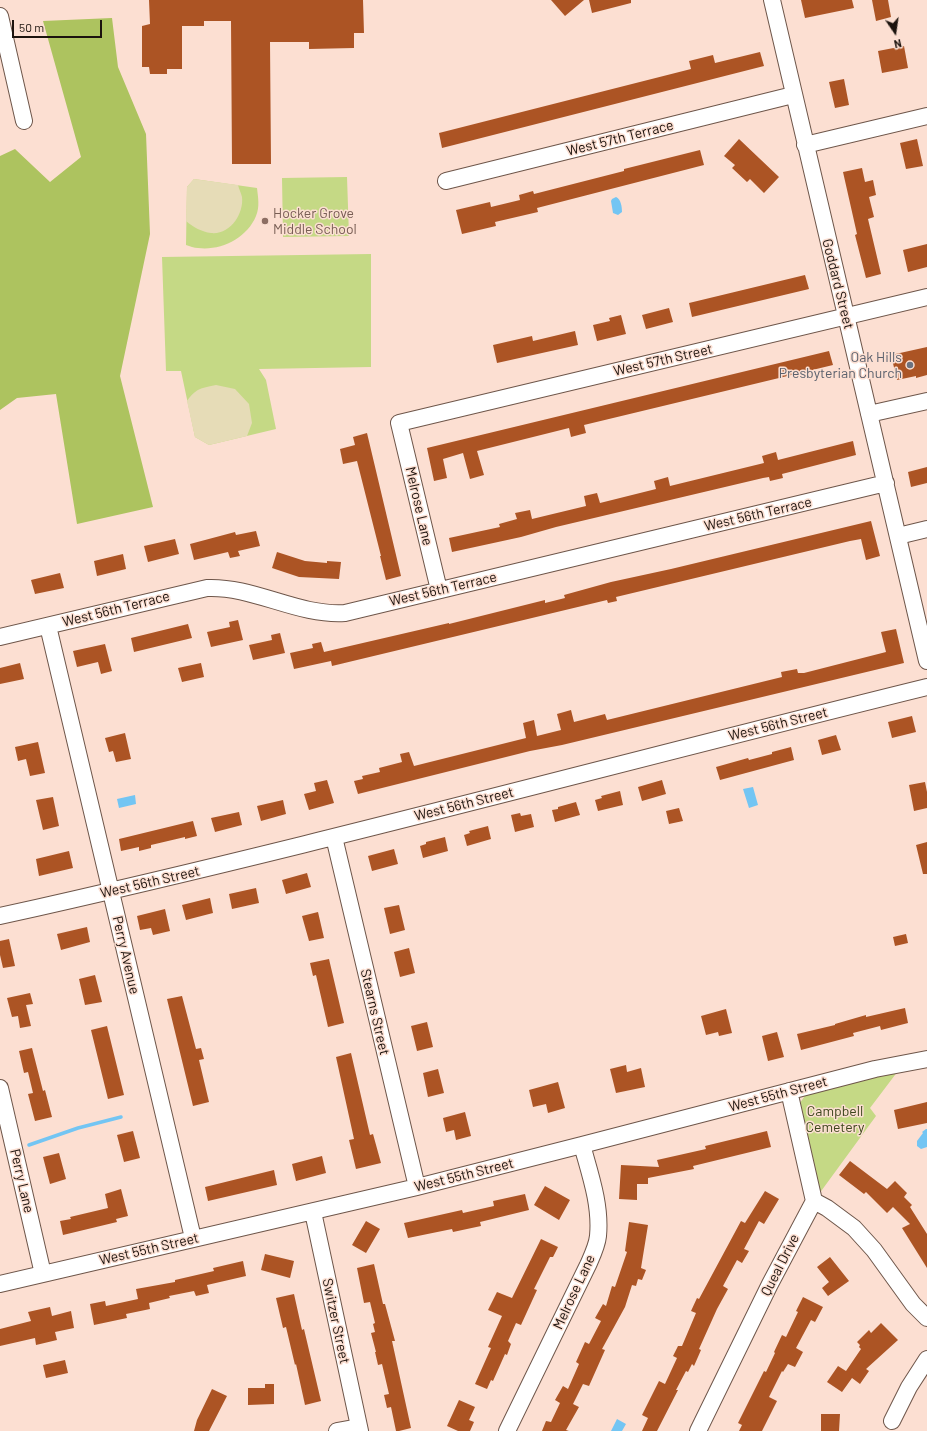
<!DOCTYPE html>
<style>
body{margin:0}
#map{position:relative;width:927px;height:1431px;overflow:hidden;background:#fcdfd2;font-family:Barlow,sans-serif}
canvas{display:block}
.north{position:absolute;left:875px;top:12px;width:40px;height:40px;-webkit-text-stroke:3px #fcdfd2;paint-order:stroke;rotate:167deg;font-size:11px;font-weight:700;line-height:16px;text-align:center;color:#1c130e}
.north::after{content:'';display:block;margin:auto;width:14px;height:18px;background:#1c130e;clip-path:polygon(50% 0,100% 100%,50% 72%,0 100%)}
.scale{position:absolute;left:12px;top:20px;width:90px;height:18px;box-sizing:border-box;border:2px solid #1c130e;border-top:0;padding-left:5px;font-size:12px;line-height:14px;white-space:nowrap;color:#1c130e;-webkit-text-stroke:3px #fcdfd2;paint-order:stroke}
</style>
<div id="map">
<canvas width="927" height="1431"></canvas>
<div class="north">N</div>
<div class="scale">50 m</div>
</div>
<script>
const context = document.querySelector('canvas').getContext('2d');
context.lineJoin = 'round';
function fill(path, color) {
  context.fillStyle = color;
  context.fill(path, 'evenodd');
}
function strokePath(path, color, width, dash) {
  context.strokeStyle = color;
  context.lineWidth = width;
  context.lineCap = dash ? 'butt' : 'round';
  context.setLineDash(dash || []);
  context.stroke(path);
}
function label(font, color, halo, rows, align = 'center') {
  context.font = font + ' Barlow,sans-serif';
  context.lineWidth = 3;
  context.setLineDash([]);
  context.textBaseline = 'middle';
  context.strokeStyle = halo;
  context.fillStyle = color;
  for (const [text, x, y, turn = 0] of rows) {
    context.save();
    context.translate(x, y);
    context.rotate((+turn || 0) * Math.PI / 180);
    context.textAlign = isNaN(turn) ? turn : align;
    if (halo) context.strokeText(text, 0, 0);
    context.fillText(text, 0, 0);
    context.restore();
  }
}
fill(new Path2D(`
 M347,177L349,236L283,237L282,178Z
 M194,179L257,188C258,197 260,207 256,216C247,238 221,251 198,248C194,248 190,246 186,245L187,187Z
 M371,254V367L259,369L266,380L276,429L209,445L195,437L181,371H166L162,257Z
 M898,1071L870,1108L876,1116L819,1194L800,1103L806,1094Z`), '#c5d985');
fill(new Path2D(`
 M112,18L118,67L146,134L150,234L120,376L153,507L77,524L56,394L17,398L0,410V156L15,149L50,182L81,157L43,21Z`), '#adc35f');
fill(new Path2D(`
 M194,179L238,185C239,189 241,193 242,197C244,214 230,235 211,233C202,232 193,227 186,221L187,187Z
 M216,385L235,389L249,404L252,423L247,436L209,445L195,437L187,401C196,388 202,388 216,385Z`), '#e6dcb7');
fill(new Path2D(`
 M616,197C621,199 622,207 622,212L618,215L613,213L611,201L612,199Z
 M753,787L758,805L749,808L743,789Z
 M135,795L136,804L119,808L117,799Z
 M926,1129H927V1147L921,1149L917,1146V1141L923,1133L922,1132Z
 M617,1419L626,1424L622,1431H611Z`), '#73c5f3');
strokePath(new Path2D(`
 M29,1145L78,1128L121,1117`), '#73c5f3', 3.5);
fill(new Path2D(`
 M149,0H363L364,33H354V48L309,49V42H270L271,164H232L231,21H204V26H182V69H167V74H150L149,67H142V26L150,24Z
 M551,0H584L565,16Z
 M589,0H631V3L592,13Z
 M801,0H852L854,8L805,18Z
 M872,0H888L891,17L876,21Z
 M904,46L908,68L882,73L878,51Z
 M760,52L764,66L442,148L439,133L691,69L689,61L713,55L715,63Z
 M844,79L849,105L835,108L829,82Z
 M739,139L779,177L764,193L750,179L747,182L732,168L735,165L724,156Z
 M917,139L923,166L906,169L900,143Z
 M700,150L704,165L537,208L538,212L495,222L496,226L462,234L456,210L490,202L491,207L520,200L519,195L533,191L534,194L624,171V169Z
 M862,168L865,182L873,180L876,195L869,197L874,217L868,219L881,274L866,278L855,235L857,234L843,172Z
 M927,244V267L908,272L903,250Z
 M805,275L809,289L692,317L689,303Z
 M669,308L673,322L646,329L642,315Z
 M621,315L626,334L597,341L593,325L610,321L609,318Z
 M575,331L578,345L497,363L493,345L532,336L533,341Z
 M927,347V375L916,378V376L897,380L891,355Z
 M829,351L833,365L584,425L586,433L571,437L569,428L477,451L484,475L470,479L463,453L443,459L447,478L434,481L427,448Z
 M367,433L401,576L386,580L380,556H381L357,461L343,464L340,449L355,445L353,437Z
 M853,441L856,455L782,474L783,478L770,481L769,477L763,478L556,527L521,537L452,552L449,538L500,527L499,524L517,519L515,513L530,510L532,519L586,506L584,496L597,493L600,503L656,489L654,481L668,477L670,486L764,463L762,456L776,452L778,460Z
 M927,467V483L911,487L908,472Z
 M871,521L880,556L866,560L861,539L850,541L616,597L617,601L608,603L607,600L332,666L331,661L294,669L290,653L313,648L312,644L321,642L324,652L449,623V624L545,600V603L565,598L564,595L611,582L671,569Z
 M256,531L260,546L238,551L240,556L230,558L228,552L194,560L190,544L235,532L236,535Z
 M175,539L179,554L148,562L144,546Z
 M277,552L305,561L327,563V561L341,562L339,579L299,577L272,568Z
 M123,554L126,569L97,576L94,561Z
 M60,573L64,588L35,594L31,580Z
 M238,620L243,640L211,647L207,632L230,627L229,622Z
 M188,624L192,638L134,652L131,638Z
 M896,629L904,663L562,745L530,751L358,794L354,781L363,779L362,776L380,772L379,768L402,762L400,754L409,752L414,766L526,738L523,723L534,720L537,736L561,730L557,714L571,710L574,722L605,714L607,720L782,677L781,672L797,669L798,673H804L886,652L881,632Z
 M280,633L285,653L253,660L249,645L272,640L271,635Z
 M105,644L112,671L101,674L98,662L77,667L73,651Z
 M20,663L24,679L0,684V668Z
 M201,663L204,677L182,682L178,668Z
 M912,716L916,732L892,738L888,722Z
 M125,733L131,759L116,762L113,751L109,752L105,738Z
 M836,735L841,750L822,755L818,740Z
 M38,742L45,773L30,776L26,759L18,761L15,747Z
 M791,747L794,760L720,780L716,767L748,758L749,760L772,754V752Z
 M327,780L334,803L309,810L304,794L316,791L314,783Z
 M662,780L666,794L642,801L638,787Z
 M925,782L927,792V808L914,811L909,785Z
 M620,791L623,805L598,811L595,800L602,798L601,796Z
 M53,797L59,826L43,830L36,800Z
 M283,800L286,814L261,821L257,806Z
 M576,802L580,815L555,822L552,810L558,809V807Z
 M679,808L683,821L669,824L666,811Z
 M239,812L242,825L215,832L211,818Z
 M520,813L521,816L531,814L534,827L515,832L511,815Z
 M193,821L197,836L185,839V837L151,845V848L139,851V847L121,851L119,839Z
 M488,826L491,839L467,846L464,835L470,833L469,831Z
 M445,837L448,851L423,858L420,846L426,844V842Z
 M927,842V874H923L916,845Z
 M394,849L398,864L372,871L368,856Z
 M69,851L73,868L39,876L36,859Z
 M307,873L311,887L286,894L282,880Z
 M256,888L259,903L232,909L229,894Z
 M210,898L213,913L186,920L182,905Z
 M399,905L405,930L390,934L384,908Z
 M165,909L170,931L153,935L151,928L140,930L137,916Z
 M318,912L324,938L309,941L302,916Z
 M87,927L90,942L61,950L57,934Z
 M906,934L908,943L895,946L893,937Z
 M9,939L15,966L3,968L0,955V941Z
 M409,948L415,973L400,977L394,952Z
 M329,959L344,1023L328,1027L316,975L313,976L310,963Z
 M95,975L102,1002L85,1005L79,979Z
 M30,993L33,1004L26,1005L31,1026L20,1028L18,1016L12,1017L7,998Z
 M182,996L196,1049L201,1048L204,1059L199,1060L209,1102L193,1106L167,999Z
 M905,1008L908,1023L881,1030L880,1026L853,1033L854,1036L801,1050L797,1034L835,1025V1024L866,1015V1017Z
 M726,1009L732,1033L719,1036L718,1032L706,1035L701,1016Z
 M427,1022L433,1047L417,1051L411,1026Z
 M107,1026L124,1095L108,1099L91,1030Z
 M777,1032L784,1057L768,1061L762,1036Z
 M32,1048L43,1091L45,1090L52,1117L35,1121L28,1094L33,1093L28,1072L24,1073L19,1051Z
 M351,1053L370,1135L373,1134L381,1163L356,1169L349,1140L354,1139L336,1057Z
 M626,1065L627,1072L641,1068L645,1087L616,1093L610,1069Z
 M438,1069L444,1093L428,1097L423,1073Z
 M558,1082L565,1108L548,1113L546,1104L533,1107L529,1090Z
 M927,1102V1123L898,1129L894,1110Z
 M465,1112L471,1136L456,1140L454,1130L446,1132L443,1118Z
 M133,1131L140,1158L124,1162L117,1135Z
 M767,1131L771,1147L693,1166L694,1169L648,1178V1184H637V1200L619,1199L621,1165L659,1167L657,1160L706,1149L705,1146Z
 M59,1153L66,1179L50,1184L43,1157Z
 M322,1156L326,1173L296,1181L292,1164Z
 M850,1161L887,1189L895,1181L907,1193L904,1197L912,1205L910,1207L927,1234V1268L902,1228L910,1224L893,1207L887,1213L866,1192L864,1194L839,1175Z
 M274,1170L277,1185L208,1201L205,1187Z
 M545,1186L570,1200L559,1220L534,1205Z
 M121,1189L128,1216L116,1219L117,1222L63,1235L60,1221L71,1219L70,1217L108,1208L105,1194Z
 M765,1191L779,1199L764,1224L759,1221L744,1249L749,1251L742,1263L737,1260L723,1286L728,1289L717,1309L699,1349L701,1350L694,1366L692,1364L688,1372L686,1371L676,1390H678L657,1431H642L648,1418L642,1415L659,1381L665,1384L677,1358L673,1356L678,1346H682L696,1313L691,1311L697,1298L699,1299L741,1221L745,1223Z
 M525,1194L529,1210L480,1222L481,1226L453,1232L452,1229L408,1238L404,1223L462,1210L463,1213L494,1206L493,1201Z
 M366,1221L380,1229L366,1253L352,1245Z
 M629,1222L648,1225L641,1268L646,1270L642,1280L638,1279L636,1286L632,1285L625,1307L602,1349L605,1350L589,1386L583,1384L573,1404L579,1407L566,1430L569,1431H542L546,1421L551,1422L560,1403L555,1400L563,1386L568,1389L579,1364L576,1362L585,1342L589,1344L601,1321L595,1318L603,1304L606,1306L612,1286L615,1287L627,1252L625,1251Z
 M541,1239L558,1247L553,1257H550L534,1289L537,1290L521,1325L516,1323L508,1341L511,1344L507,1355L505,1354L493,1381L491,1380L487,1389L475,1384L491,1348L488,1347L502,1316L488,1310L497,1292L512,1298Z
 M265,1254L294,1261L290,1278L261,1270Z
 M830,1257L849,1281L828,1296L822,1288L829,1282L817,1267Z
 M243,1261L246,1276L207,1285L209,1293L196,1296L194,1291L169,1296L170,1298L149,1303L150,1309L126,1314L127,1318L94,1325L90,1304L105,1301L106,1306L138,1299L136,1289L175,1282V1280L214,1271L213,1268Z
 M374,1264L383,1304H385L395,1341H392L411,1428L399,1431H396L391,1407L387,1408L384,1395L389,1394L382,1364L378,1365L375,1352H376L371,1333L375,1332L373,1324L375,1323L370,1302L364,1303L357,1268Z
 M294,1294L302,1330L304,1329L321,1401L305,1405L296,1364L295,1365L286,1327L283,1328L276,1298Z
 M803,1297L823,1307L815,1322L811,1320L796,1348L803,1352L795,1367L788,1364L783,1372L782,1371L769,1397L777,1401L762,1431H739L742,1425L738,1423L764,1371L766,1372L775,1353L774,1352L782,1335L786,1337L798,1312L796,1311Z
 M50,1307L52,1316L71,1311L74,1328L55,1332L57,1340L36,1345L35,1338L0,1346V1329L31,1321L28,1312Z
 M881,1323L898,1340L866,1369L869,1371L860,1384L852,1378L842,1392L827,1382L838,1366L846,1371L861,1349L859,1347L860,1345L857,1342L869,1330L871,1333Z
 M65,1360L68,1373L46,1378L43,1365Z
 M265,1384H274V1404L248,1405V1388H265Z
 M212,1389L227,1396L209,1431H194L197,1420Z
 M459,1400L475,1407L469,1420L474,1422L470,1431H458L447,1426Z
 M821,1414H840L839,1431H821Z`), '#ac5424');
const minor = new Path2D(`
 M772,0L927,661
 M0,16L24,121
 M805,145L927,116
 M446,181L793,95
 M869,414L927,401
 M898,536L927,529
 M439,590L399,423L927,297
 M48,626L193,1238
 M0,637L207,588C254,586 297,616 345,613L886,483
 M334,837L417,1187
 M0,916C311,847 618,763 927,687
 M0,1088L43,1274
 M814,1201L827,1208L854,1228L874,1250L913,1304L927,1318
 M313,1212L360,1431
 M0,1284L417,1187L582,1145L875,1069L927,1059
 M892,1421L909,1387L927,1359
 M337,1431L359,1427
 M507,1431L588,1265C592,1256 597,1246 598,1236C601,1205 590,1174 582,1145
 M698,1431L770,1284L814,1201L789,1091`);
strokePath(minor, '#6e564a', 18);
strokePath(minor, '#fff', 16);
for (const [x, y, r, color] of [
 [265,221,4,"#8d6e63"],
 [910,365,4,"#6b7280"]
]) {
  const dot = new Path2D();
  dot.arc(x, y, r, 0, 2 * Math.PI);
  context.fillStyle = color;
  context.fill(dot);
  strokePath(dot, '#fcdfd2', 1.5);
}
label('14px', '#1c130e', '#fcdfd2', [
 ["West 57th Terrace",620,138,-14],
 ["Goddard Street",838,284,76],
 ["West 57th Street",663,360,-13],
 ["Melrose Lane",419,506,77],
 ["West 56th Terrace",758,514,-13],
 ["West 56th Terrace",443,589,-13],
 ["West 56th Terrace",116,609,-14],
 ["West 56th Street",778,724,-14],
 ["West 56th Street",464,804,-14],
 ["West 56th Street",150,882,-13],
 ["Perry Avenue",126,955,77],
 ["Stearns Street",375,1012,77],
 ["West 55th Street",778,1094,-15],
 ["West 55th Street",464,1175,-14],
 ["Perry Lane",22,1181,77],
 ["West 55th Street",149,1249,-13],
 ["Queal Drive",780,1265,-63],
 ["Melrose Lane",574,1292,-65],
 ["Switzer Street",336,1321,78]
]);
label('14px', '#785e54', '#fcdfd2', [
 ["Hocker Grove",273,213],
 ["Middle School",273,229]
], 'left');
label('14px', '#5b616d', '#fcdfd2', [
 ["Oak Hills",902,357],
 ["Presbyterian Church",902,373]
], 'right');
label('14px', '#3c451b', '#fcdfd2', [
 ["Campbell",835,1111],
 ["Cemetery",835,1127]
]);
</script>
